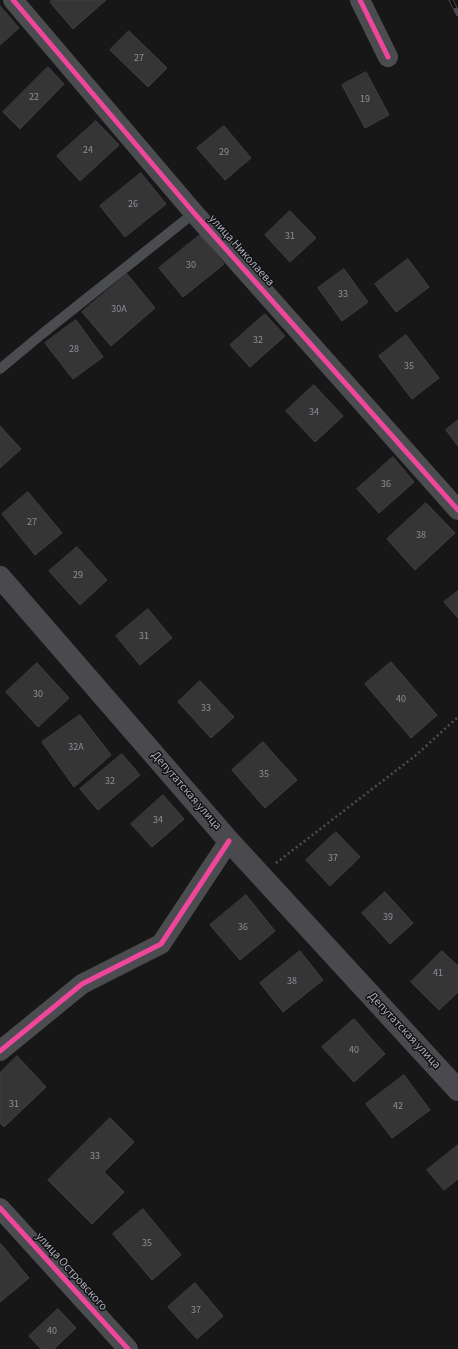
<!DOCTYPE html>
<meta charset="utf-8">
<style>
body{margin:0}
canvas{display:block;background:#171717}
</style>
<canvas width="458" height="1349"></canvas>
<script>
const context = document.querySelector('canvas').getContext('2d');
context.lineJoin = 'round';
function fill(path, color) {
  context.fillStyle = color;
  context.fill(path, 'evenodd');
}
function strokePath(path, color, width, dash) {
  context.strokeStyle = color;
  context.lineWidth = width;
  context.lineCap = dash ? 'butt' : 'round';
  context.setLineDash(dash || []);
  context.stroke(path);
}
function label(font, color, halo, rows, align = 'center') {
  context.font = font + ' "Source Sans 3",sans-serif';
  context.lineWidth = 3;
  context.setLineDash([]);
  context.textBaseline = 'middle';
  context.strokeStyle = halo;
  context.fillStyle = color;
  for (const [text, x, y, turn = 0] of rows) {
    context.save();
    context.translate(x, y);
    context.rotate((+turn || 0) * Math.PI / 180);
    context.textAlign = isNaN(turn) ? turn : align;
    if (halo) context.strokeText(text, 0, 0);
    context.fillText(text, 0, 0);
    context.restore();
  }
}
const building = new Path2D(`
 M53,0H106L73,29L50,2Z
 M0,6L19,28L0,45Z
 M129,31L167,68L148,87L110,50Z
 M48,67L64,84L20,129L3,112Z
 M366,72L389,115L365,128L342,85Z
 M96,121L119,145L80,181L57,156Z
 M224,126L251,158L225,180L197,148Z
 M141,173L166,204L125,237L100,206Z
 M290,211L316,238L290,262L265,235Z
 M200,235L224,264L183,297L159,268Z
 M408,259L429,287L396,312L375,284Z
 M344,269L368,302L342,321L318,288Z
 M127,274L155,308L111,346L82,312Z
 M265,314L285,336L250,367L230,345Z
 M76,320L103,357L73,379L45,343Z
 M406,335L439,378L412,399L379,356Z
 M314,385L343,416L315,442L286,411Z
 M458,420V446L446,430Z
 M0,426L21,449L0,468Z
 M393,457L414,482L379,513L357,489Z
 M28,492L62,533L35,555L2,514Z
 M426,503L455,533L415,570L387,539Z
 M77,547L107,580L80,605L49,571Z
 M458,591V618L444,602Z
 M148,609L172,638L140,665L116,636Z
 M391,662L437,715L411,738L365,684Z
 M37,663L69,698L38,727L6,692Z
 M200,681L234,717L211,738L178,702Z
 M80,715L111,755L74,787L42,742Z
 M263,742L297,780L265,808L232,770Z
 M122,754L140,775L98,810L80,789Z
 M163,795L184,819L152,847L131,824Z
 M336,832L360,857L330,886L306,860Z
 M385,892L413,923L390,944L362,913Z
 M246,895L275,931L240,960L210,925Z
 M300,951L323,980L283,1012L260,983Z
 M442,951L458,966V992L439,1010L411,982Z
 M354,1019L385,1054L354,1082L322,1047Z
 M17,1056L46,1087L4,1127L0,1123V1073Z
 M404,1075L430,1110L392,1138L366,1104Z
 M110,1118L134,1142L104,1172L124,1192L92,1224L48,1180Z
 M458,1145V1179L444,1190L427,1170Z
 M143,1209L181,1255L152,1280L113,1234Z
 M0,1244H1L29,1278L0,1302Z
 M195,1283L223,1316L197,1339L168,1307Z
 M58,1309L76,1328L54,1349H41L29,1336Z`);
fill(building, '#353536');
strokePath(building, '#3f4043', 1);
strokePath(new Path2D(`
 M276,863L415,756L458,717`), '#4d4e52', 2.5, [2, 3]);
strokePath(new Path2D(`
 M0,369L42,334L194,213`), '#4b4c50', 10);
strokePath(new Path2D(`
 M13,0L194,213L458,510
 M360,0L388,57
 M0,1051L82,984L161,944L229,841
 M0,1208L128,1349`), '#4b4c50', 20);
strokePath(new Path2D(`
 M0,577L229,841L458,1090`), '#4a4a4e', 22);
const rail = new Path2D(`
 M451,0L458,14`);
strokePath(rail, '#4b4c4f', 4.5);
strokePath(rail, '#111113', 3, [9]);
strokePath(new Path2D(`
 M13,0L194,213L458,510
 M360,0L388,57
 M0,1051L82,984L161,944L229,841
 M0,1208L128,1349`), '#ed469a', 5);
label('10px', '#8b8f98', null, [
 ["27",139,59],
 ["22",34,98],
 ["19",365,100],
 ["24",88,151],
 ["29",224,153],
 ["26",133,205],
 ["31",290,237],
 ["30",191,266],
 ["33",343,295],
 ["30А",119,310],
 ["32",258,341],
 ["28",74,350],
 ["35",409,367],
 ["34",314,413],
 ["36",386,485],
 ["27",32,523],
 ["38",421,536],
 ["29",78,576],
 ["31",144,637],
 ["30",38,695],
 ["40",401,700],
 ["33",206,709],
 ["32А",76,748],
 ["35",264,775],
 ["32",110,782],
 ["34",158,821],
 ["37",333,859],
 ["39",388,918],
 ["36",243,928],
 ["41",438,974],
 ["38",292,982],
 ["40",354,1051],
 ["31",14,1105],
 ["42",398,1107],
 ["33",95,1157],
 ["35",147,1244],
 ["37",196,1311],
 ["40",52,1332]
]);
label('12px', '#a8adb8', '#111113', [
 ["улица Николаева",241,251,48],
 ["Депутатская улица",186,791,49],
 ["Депутатская улица",404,1031,47],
 ["улица Островского",71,1272,48]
]);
</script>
